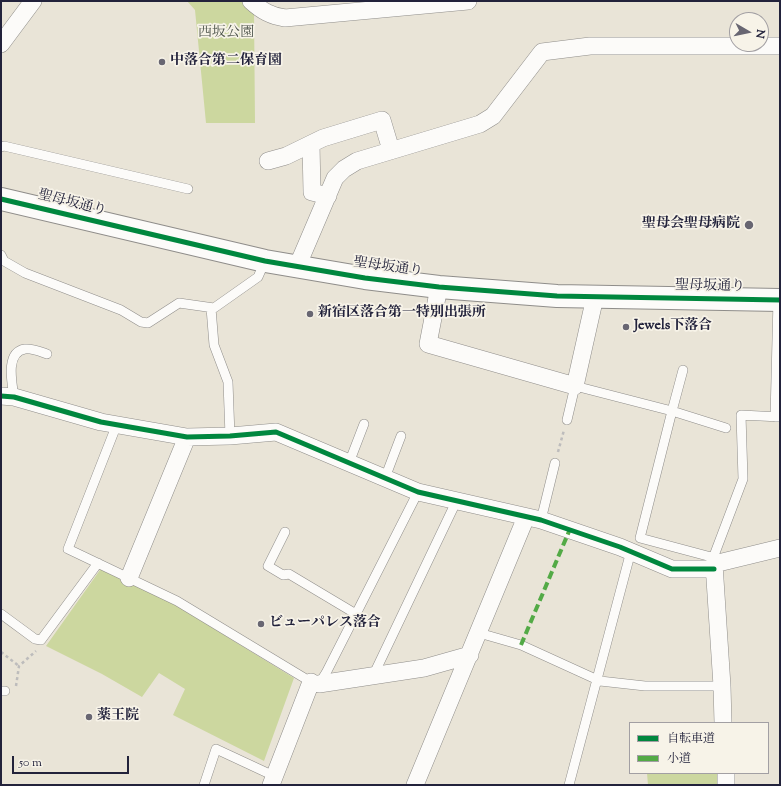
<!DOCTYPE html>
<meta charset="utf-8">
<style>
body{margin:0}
#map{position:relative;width:781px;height:786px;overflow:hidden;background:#e9e4d7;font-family:"Sorts Mill Goudy","Noto Serif JP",serif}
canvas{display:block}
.frame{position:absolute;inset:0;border:2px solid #22223b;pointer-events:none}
.legend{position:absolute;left:629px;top:722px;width:140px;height:52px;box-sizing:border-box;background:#f7f3e8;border:1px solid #a29fa3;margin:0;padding:5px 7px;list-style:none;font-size:12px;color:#22223b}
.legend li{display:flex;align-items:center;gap:8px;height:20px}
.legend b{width:20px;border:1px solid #a29fa3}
.north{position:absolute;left:729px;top:12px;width:40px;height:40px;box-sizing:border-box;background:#f7f3e8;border:1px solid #a29fa3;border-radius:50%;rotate:99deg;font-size:11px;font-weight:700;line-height:16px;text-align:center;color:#22223b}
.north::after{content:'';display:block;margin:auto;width:14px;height:18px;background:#686672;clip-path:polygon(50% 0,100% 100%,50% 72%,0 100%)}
.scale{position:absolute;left:12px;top:756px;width:117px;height:18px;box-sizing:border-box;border:2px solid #22223b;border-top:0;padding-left:5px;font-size:12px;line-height:14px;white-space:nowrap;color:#22223b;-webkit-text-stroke:3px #f7f3e8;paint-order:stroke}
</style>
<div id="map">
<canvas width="781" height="786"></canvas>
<div class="frame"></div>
<ul class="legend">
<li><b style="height:5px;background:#00873e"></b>自転車道</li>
<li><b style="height:5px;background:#53aa46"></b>小道</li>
</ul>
<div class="north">N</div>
<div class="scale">50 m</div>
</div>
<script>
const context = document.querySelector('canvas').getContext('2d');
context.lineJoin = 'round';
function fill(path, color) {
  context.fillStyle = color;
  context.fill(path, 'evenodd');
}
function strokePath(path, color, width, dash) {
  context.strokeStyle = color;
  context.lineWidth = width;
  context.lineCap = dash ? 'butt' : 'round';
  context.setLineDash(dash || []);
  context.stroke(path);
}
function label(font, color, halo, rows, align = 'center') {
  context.font = font + ' "Sorts Mill Goudy","Noto Serif JP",serif';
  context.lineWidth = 3.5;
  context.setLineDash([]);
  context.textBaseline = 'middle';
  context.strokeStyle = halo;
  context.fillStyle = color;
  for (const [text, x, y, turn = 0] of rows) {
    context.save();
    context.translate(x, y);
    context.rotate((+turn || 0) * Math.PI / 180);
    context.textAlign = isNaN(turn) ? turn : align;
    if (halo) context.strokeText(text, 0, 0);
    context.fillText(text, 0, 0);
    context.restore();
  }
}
fill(new Path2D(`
 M187,1H245L254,11L255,123H206L195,10Z
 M100,570H105L177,606L294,678L264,761L173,715L185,689L159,673L142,697L102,674L46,646Z
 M647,773H721L722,785H648Z`), '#ccd79f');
const lane = new Path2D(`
 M1,147L4,146L188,189
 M1,255L4,261L25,273L121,310L141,322L148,323L179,303L214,308L258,277L265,261
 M211,308L214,345L228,382L230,436
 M683,370L672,411L726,428
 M14,397C12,383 5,352 25,349C32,348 41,352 47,354
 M775,417L778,300
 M567,420L575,386L672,411L640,538L715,558
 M117,424L68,549L177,601L311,682L319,684L326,673L418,492
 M349,463L364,424
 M385,478L401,436
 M541,520L555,463
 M285,532L268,566L283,575L289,574L356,614
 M714,564L715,553L743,479L741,415L780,417
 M1,614L35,639L41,640L98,563
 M479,633L521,645L600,681L645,686H722
 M373,676L456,502
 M1,691H5
 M204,785L216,749L274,776
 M569,785L631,551`);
const street = new Path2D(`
 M251,1C262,11 271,16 285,18L468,1
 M1,44L33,1
 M311,144L312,192L328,196
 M268,161L286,156L323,138L382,120L391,150
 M297,267L335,178L344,169L357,161L480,124L493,116L542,52L590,46H780
 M439,287L428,344L575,386L595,297
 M1,396L14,397L101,422L187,437L230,436L276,432L418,492L541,520L620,547L672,569H714
 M129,578L187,437
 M319,684L424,668L470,655
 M723,723L722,686L714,564L780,548
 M726,773V785
 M271,785L311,682
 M415,785L526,517`);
const secondary = new Path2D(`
 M1,199L265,261L365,278L439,287L557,296L780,300`);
strokePath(lane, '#8f8d8a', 10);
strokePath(street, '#8f8d8a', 18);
strokePath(secondary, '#8f8d8a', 24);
strokePath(new Path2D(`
 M558,452L564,430
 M1,652L19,666
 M16,686L19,666L36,651`), '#bdbcbc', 2.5, [3, 3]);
strokePath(lane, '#fcfbf9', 9);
strokePath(street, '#fcfbf9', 17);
strokePath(secondary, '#fcfbf9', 22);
strokePath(new Path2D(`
 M521,645L570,529`), '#53aa46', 4, [8, 4]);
strokePath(new Path2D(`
 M1,199L265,261L365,278L439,287L557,296L780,300
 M1,396L14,397L101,422L187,437L230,436L276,432L418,492L541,520L620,547L672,569H714`), '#00873e', 5);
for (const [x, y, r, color] of [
 [162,62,4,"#686672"],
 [749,225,5,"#686672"],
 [310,314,4,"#686672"],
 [626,327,4,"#686672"],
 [261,624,4,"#686672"],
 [89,717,4,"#686672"]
]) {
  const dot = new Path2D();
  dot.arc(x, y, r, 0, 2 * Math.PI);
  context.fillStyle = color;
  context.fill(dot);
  strokePath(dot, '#f7f3e8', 1.5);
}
label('14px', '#4e554c', '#f7f3e8', [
 ["西坂公園",226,34]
]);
label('bold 14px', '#22223b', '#f7f3e8', [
 ["中落合第二保育園",170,62],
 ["聖母会聖母病院",740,225,"right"],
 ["新宿区落合第一特別出張所",318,314],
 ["Jewels下落合",634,327],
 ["ビューパレス落合",269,624],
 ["薬王院",97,717]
], 'left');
label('14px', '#22223b', '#f7f3e8', [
 ["聖母坂通り",72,204,14],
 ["聖母坂通り",388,268,8],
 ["聖母坂通り",710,287,1]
]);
</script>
